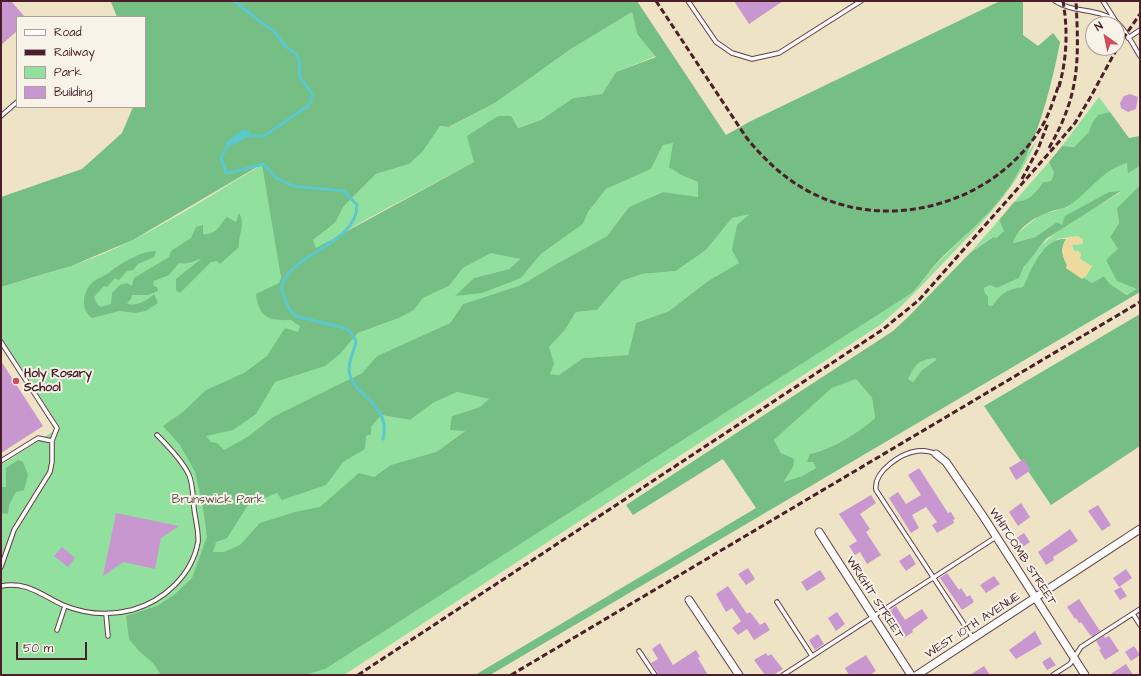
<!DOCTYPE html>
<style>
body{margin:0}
#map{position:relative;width:1141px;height:676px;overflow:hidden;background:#efe3c6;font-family:"Architects Daughter",sans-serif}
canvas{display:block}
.frame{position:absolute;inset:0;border:2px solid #4a1f2b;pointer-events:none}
.legend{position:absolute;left:16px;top:16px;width:130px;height:92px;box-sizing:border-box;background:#f7f3e8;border:1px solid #b29e9c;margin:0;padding:5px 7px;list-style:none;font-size:12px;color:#4a1f2b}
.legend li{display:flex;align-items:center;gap:8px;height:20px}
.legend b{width:20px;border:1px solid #b29e9c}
.north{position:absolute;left:1085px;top:16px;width:40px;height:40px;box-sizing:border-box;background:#f7f3e8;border:1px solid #b29e9c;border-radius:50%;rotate:327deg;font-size:11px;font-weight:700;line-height:16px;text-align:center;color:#4a1f2b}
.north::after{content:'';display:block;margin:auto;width:14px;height:18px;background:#d1495b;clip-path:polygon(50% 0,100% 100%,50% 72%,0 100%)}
.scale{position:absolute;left:16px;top:642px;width:71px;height:18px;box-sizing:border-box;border:2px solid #4a1f2b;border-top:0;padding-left:5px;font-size:12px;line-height:14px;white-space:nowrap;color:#4a1f2b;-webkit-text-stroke:3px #f7f3e8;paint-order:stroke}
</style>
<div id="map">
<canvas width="1141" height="676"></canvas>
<div class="frame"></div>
<ul class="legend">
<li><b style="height:5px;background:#fff"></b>Road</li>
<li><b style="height:5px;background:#4a1f2b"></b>Railway</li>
<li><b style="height:11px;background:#92e09d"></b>Park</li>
<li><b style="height:11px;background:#c897d0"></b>Building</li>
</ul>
<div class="north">N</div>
<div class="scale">50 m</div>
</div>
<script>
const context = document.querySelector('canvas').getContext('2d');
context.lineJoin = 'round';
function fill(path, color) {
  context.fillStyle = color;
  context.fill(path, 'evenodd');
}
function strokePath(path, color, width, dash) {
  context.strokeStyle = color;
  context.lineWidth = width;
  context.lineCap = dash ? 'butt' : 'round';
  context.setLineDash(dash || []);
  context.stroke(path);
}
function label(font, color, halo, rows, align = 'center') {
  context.font = font + ' "Architects Daughter",sans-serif';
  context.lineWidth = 4;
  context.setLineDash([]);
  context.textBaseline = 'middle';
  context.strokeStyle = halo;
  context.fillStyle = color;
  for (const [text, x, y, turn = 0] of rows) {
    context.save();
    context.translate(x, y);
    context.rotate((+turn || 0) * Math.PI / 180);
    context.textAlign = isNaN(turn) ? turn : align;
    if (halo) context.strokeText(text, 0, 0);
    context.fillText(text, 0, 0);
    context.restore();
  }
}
fill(new Path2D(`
 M632,12L637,34L656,56L616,72L602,94L573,98L541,120L517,128L474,162L367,219L316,249L313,240L335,223L344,206L376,174L409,164L440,126L450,127L495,103L571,49Z
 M1099,97L1110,112L1098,116L1092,123L1090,132L1074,147L1062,146Z
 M1036,141C1017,188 982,223 947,259C925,282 904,305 880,325L344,675H1V465L60,427L1,337V287C46,274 92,261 133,240C178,217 220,190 263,164L281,278L341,353L358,333L399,318L414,310L423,298L449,286L463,268L491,252L520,259L509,269L474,278L456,296L521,278L541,254L583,224L588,212L606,189L651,169L663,145L673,142L681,175L698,182V198L663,192L629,207L607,236L558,263L521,285L463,304L450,323L377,356L362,373L347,380L381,415L410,420L433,403L457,392L490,399L480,407L452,416L466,430L436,452L401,463L473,573L912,293L940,260L983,218L1006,192L1029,151Z
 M1049,162L1054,173L1051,181L1043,182C1035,194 1029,201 1014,202Z
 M1127,163L1129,172L1140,166V185L1117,208L1119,223L1110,237L1118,249L1138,289L1128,295L1110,284L1104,276L1092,283L1082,279L1087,275C1083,266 1074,253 1072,245L1082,244L1083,240L1077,236L1058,239L1041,252L1023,287C1008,289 1001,294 992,306L988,305L984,288L990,285L997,288L1019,278C1038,235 1082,216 1121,192H1109L1062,225L1057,222L1035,237L1012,243L1018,233L1040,215L1068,207L1100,177L1115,167Z
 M751,213L740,263L708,281L669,311L636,323L628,355L583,358L559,375L550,374L549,347L565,330L576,312L597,310L622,281L642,274L676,271L706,250L732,218Z
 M999,220L1004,231L996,238L992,237L970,253Z
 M935,358L936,360L922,370L913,382L907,379C915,366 919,360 935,358Z
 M856,379L872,398L875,418C857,434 834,448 810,454L816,468L802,476L784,483L793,467L781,453L774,440L832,388Z`), '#92e09d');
fill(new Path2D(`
 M113,1H637L726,135L749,122L1000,1H1023V35L1038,46L1053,33L1060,42C1051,90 1034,154 1005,193C987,217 963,237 941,258C931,269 922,282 912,293L325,669L305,675H161L153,663L139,651L129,639L126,616L157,606L174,595L192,578L207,537L203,507L195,472L180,445L163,426L183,412L206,390L244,373L267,356L285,328L298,332L300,326L291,320C269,321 259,318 256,294L279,283L281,278L262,164L133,240L71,266L1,287V197L82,169L122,133L133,107H145V17H117L111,2ZM632,12L637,34L656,57L616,72L602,94L573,98L541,120L518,128L511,116H498L467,136L474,162L316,248L313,240L335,223L344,206L376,174L409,164L422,152L440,126L449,127L495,103L571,49ZM673,143L669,167L681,175L698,182V197L663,192L629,207L607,236L558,263L521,285L463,304L450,323L377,356L362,373L273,417L249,436L224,450L217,443L211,442L206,436L233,430L256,414L275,382L325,366L341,353L358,333L399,318L414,310L423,298L449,286L463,268L491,253L520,259L509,269L474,278L455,296L482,293L521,278L541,254L583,224L588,212L606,189L651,169L663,145ZM750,214L737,225L732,250L739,263L708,281L669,311L636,323L628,355L583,358L559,375L550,374L554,364L549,347L565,330L576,312L597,310L622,281L642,274L676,271L706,250L732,218ZM457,392L489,399L480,407L452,416L450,430L465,431L436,452L391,465L374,477L359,473L320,507L295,512L260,523L240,545L224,552H213L216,542L227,538L248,505L277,493L282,500L326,485L343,462L365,449L366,436L371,434V427L381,415L410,420L433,403Z
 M1110,112L1129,138L1140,136V166L1128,173L1127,163C1102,170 1090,191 1070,205C1065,209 1058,209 1052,211C1036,216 1018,227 1013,243L1035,237L1057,222L1062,225L1065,216L1109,192L1121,191L1046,239L1024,267L1019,278L997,288L990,285L984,288L985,293L988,297V305L992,306C1002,293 1007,289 1023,287C1032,269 1042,238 1066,239C1060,249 1062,255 1067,265L1066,268L1092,283L1104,276L1110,284L1127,295L1137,289L1117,281L1106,260L1118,249L1110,237L1119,223L1117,208L1140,185V292L490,675H475L756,508L723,459L633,515L626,505L893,331L909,316L970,253L993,237L996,238L1004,231L999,220L1014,202C1029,201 1035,194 1043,182L1051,181L1054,173L1049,162L1062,146L1074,147L1089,132L1092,123L1098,115ZM935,358L936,360L922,370L913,382L908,379C915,365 919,360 935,358ZM856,379L872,398L875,418C857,434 834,448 810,454L807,462H813L816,468L802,476L784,482L793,467L794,459L781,453L774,440L832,388Z
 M239,213C246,224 238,235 239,247L220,264L217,261L211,262L180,293L176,290V279L202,258C195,261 186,265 179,263L169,275L154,281L153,285L157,287L158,291L148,295H132L131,299L127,303C134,308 148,300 154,294L158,303L146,311L135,313L119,311L92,318C80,309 82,291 94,281C98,278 105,276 110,272C121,263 141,251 156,251L154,257L138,264L133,270L127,271L119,280L115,278L107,287L104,286L94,297L97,304L101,307L111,304L112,293L120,285L127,283L132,286L134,278L169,257L171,251L191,238L196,227L203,225V234C216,236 219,225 227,217L236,222Z
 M1140,314V446L1051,505L984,406Z
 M18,460L23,462L28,475L24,490L16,492L9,505L8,514L1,513V487H6V468Z`), '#75be84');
fill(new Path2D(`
 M1078,236L1083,240L1082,244L1072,245L1073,252L1078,250L1081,254L1080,259L1092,266L1087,275L1082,279L1066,268L1067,265C1062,255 1060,249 1066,239Z`), '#eeda9e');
fill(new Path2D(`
 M244,129L249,131L251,135C241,139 240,144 227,146L225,143Z`), '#5bc8ce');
strokePath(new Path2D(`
 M234,1L266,26L273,30L285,46L296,54L299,59L300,78L312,93L311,102L308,106L264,136H248
 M229,144L221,157L226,173L233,172L264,164L276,178L293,186L344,191L357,205C357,246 288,252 281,289L289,309L296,316L344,328C350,331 354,335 356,342C354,350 349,361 349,369C350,397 392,402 383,439`), '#5bc8ce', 3);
fill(new Path2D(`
 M1,1H11L25,17H17V31L1,45Z
 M734,1H783L749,24Z
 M1130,94L1138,97L1136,109L1128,112L1121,108L1120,103L1124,96Z
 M1,361L43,426L1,453Z
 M1024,459L1031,470L1016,480L1009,468Z
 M919,468L948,513L951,512L955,519L953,520L954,523L937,533L932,525L937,522L926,507L912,515L919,528L911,533L889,498L898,492L906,504L921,495L908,475Z
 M871,495L876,503L860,514L870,529L866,532L881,555L867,564L860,552L855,555L849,546L857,541L839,514Z
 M1021,503L1030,517L1018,526L1009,512Z
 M1098,505L1111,525L1102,531L1088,511Z
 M116,513L179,526L161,538L155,569L123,562L103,576Z
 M1070,529L1078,541L1053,557L1054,560L1046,565L1038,552Z
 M1024,533L1030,542L1021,548L1015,539Z
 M62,547L75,558L68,567L54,556Z
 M910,554L916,564L906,571L899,561Z
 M748,568L755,579L746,585L738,574Z
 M1126,569L1132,578L1119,587L1113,578Z
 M820,570L826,579L807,591L801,582Z
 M947,573L959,590L961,588L967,597L970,595L974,602L962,610L940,578Z
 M994,576L1000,584L986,593L980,585Z
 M728,586L747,614L750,612L760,625L765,622L770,630L754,640L747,629L738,635L732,628L741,621L732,608L726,612L716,594Z
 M1121,587L1127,596L1120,600L1114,591Z
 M1079,599L1100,631L1093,636L1090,635L1081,622L1079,623L1076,618L1075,619L1067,607Z
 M896,606L905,620L922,609L928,618L912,630L913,632L904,638L887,613Z
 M837,612L845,624L836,631L828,618Z
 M1035,631L1042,644L1016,659L1009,650Z
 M818,634L824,644L815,650L809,640Z
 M1104,636L1105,638L1109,636L1119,651L1105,660L1099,650L1101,649L1096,641Z
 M660,643L673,665L696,650L700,657L698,658L708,675H659L651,663L658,659L652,649Z
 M1134,646L1140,655L1131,661L1125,652Z
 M766,653L768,656L771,654L783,669L773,675H765L754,660Z
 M866,655L876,671L870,675H849L845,668Z
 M1050,657L1056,665L1047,670L1042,662Z
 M1126,664L1133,675H1109Z
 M984,666L990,675H970Z`), '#c897d0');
const service = new Path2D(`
 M688,1L716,42L732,53L752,59L779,53L861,1
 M1055,1C1073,13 1097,8 1114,20C1125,28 1133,45 1140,56
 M1103,1L1115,20
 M1128,38L1140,30
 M1,116L17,102
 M1,342L57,428L52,441
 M936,454C930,451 924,450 917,451C902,453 873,471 876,490L973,638
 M1,461L38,438L52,441V462L50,472L14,530L1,567
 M1,586C27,581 41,595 63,605C85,614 109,616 132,610C164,601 192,575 198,542C199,532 195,518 194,508C193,498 193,484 189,475C183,462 167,445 157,435
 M777,602L812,656
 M106,614L108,636
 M1133,614L1140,625
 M57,630L65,606
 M639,651L655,675
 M783,675L996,537
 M1053,675L1070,664L1081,647L1140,609`);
const minor = new Path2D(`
 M936,454L946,462L983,516L1085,675
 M819,532L911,675
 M689,600L739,675
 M917,675L1140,529`);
strokePath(service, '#633c42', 5.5);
strokePath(minor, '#633c42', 9);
strokePath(service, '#fff', 3.5);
strokePath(minor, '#fff', 7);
strokePath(new Path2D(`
 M656,1L746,137C766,162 789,183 818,196C899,233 1002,199 1045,121C1051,109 1055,95 1060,82
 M1059,87C1067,58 1068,30 1063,1
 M1049,148C1080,94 1079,61 1076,1
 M1022,179L1038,149L1048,123
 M358,675L882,330L919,300L1057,144L1075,123L1090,98L1120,43L1140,14
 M511,675L1140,302`), '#4a1f2b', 3, [6, 3]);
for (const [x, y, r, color] of [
 [16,381,4,"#d1495b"]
]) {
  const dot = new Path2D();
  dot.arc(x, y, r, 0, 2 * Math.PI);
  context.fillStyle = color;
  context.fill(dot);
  strokePath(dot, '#f7f3e8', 1.5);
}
label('bold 12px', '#4a1f2b', '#f7f3e8', [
 ["Holy Rosary",24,374],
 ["School",24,388]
], 'left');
label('12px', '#5c4f48', '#f7f3e8', [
 ["Brunswick Park",218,500]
]);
label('12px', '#4a1f2b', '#f7f3e8', [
 ["WHITCOMB STREET",1022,557,57],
 ["WRIGHT STREET",874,598,57],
 ["WEST 10TH AVENUE",973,626,-33]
]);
</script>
